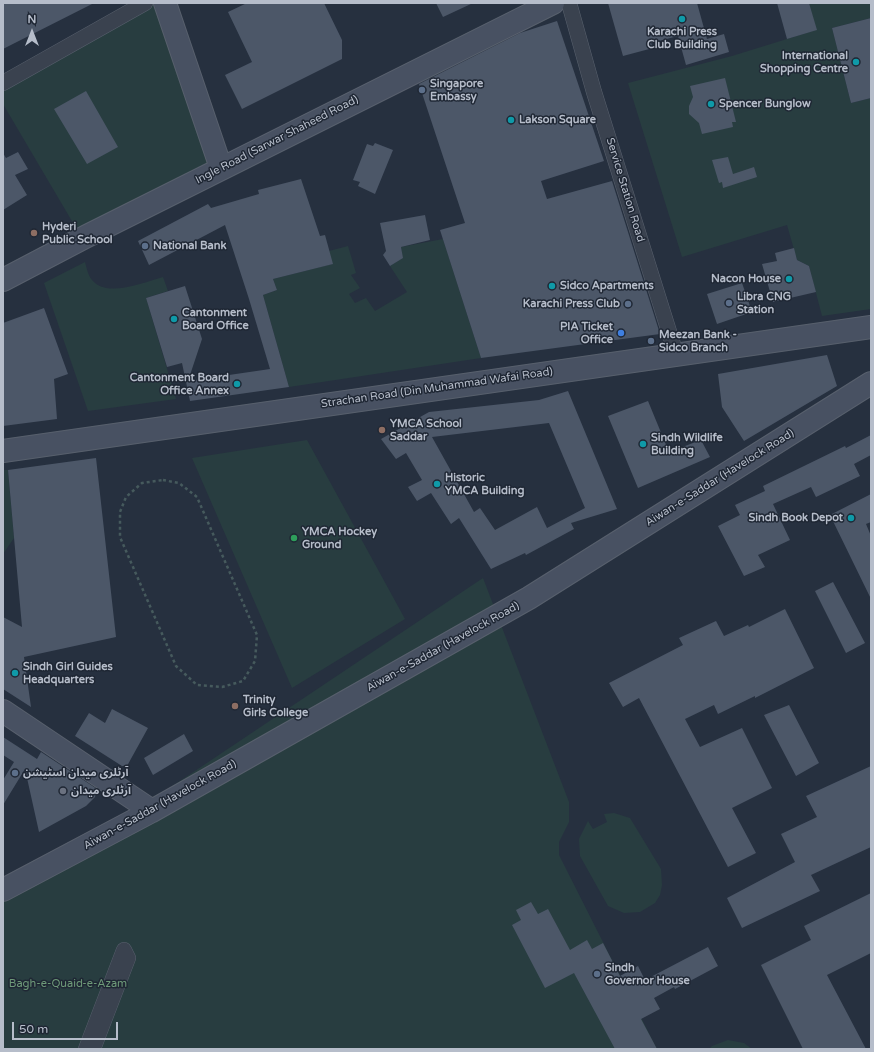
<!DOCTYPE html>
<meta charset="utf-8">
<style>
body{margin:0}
#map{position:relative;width:874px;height:1052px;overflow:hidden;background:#26303f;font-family:"Varela Round",sans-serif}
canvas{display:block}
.frame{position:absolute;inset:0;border:4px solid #b6bdca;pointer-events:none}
.north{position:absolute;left:12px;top:12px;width:40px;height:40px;-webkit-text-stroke:3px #1f2734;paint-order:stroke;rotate:0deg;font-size:11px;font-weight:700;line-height:16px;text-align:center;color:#b6bdca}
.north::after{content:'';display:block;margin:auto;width:14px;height:18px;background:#b6bdca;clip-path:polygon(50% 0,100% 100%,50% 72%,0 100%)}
.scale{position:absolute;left:12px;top:1022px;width:106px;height:18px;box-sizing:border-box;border:2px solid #b6bdca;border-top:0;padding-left:5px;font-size:12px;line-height:14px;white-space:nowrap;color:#b6bdca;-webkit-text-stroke:3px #1f2734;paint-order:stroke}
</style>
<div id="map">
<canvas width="874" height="1052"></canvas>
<div class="frame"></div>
<div class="north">N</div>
<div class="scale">50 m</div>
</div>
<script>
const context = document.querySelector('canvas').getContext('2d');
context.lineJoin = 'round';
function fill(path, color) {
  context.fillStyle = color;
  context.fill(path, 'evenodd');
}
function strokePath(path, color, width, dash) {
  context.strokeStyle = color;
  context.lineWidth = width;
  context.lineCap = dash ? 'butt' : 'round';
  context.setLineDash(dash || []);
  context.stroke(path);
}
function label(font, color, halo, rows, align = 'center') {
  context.font = font + ' "Varela Round","Noto Sans Arabic",sans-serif';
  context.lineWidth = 3;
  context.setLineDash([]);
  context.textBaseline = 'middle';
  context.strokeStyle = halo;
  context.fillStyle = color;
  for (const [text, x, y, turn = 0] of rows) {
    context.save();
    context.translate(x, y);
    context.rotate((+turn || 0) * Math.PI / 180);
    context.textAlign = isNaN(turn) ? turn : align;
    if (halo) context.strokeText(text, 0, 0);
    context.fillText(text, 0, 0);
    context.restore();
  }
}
fill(new Path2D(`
 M144,3H165L221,168L86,245L3,104V83Z
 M809,3H871V18L832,28L851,103L871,98V309L822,316L809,266L797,260L787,225L682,257L628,83L732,56L816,30Z
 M443,239L481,358L289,387L263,295L277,290L273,279L332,264L329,251L348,246L356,273L351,275L360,288L349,294L355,303L366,298L375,311L407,292L390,266L402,258L401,247Z
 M85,262C87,269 88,277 94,282C109,297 145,282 163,277L168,291L146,298L176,399L88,411L44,283Z
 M307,440L405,619L292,688L192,458Z
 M3,470H8L14,538L3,554Z
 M483,578L569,802V822L559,842V855L657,1049H3V891L71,854Z
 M614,813L630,818L661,869L662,885L660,895L655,903L640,912L624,913L608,906L580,856L579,839L588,821L593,829L607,822L604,814Z
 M728,1040L744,1043L752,1049H709L712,1046Z`), '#283d40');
fill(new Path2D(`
 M3,3H94L3,49Z
 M247,3H324L342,40V59L242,109L225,75L252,62L228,12Z
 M436,3H473L443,17Z
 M608,3H697L707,39L724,34L729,52L686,65L678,36L651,43L653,48L623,56Z
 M777,3H809L817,30L787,39Z
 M871,18V98L851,103L832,28Z
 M557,21L604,161L541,181L547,199L612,181L660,334L481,358L440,230L465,223L419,84L520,33Z
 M725,78L736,122H732L733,127L702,134L699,123L689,114V106L693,97L690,86Z
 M86,91L118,147L87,164L54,109Z
 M375,143L393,150L375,194L358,186L360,182L353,180L367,144L373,146Z
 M18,152L28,169L15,175L27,195L3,210V153L6,158Z
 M728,157L733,174L754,167L757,177L723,188L722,182L719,183L712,160Z
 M301,179L320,236L325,235L333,264L273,279L277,290L263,295L289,387L190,401L182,363L167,367L146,298L185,286L202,339L188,381L270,369L249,299L225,225L149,265L138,241L208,204L211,208L259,194L258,190Z
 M425,215L430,240L401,247L403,258L390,266L383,255L386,251L380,223Z
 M794,248L797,260L809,266L816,292L773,302L762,264L777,261L775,253Z
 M742,283L752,312L717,324L707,294Z
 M44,308L68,374L54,379L57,419L3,426V323Z
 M827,355L837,386L744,441L722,407L718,374Z
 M568,391L617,509L571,523L574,529L526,555L525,553L491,569L459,518L451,524L431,493L417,501L408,487L422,480L406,453L396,459L381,439L429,412L539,400ZM549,423L585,508L547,528L537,507L495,530L480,508L474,512L432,437Z
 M648,401L669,452L701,440L710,457L638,488L608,416Z
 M871,435V455L854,464L860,476L816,497L811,487L773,504L790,540L758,555L765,567L744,576L718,526L740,515L735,505L765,491L763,486L845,446L846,448Z
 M96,458L116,637L24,657L31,707L3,689V617L22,627L8,470Z
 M871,494V522L866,524L871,536V599L830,515Z
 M833,582L865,643L846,653L815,591Z
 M785,609L814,668L755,698V696L718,714L714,705L685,719L700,747L742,728L772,788L732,808L756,853L728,867L639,698L623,707L609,683L683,645L679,638L716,621L724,636L748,625L749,627Z
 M789,705L819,763L796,776L764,715Z
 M112,709L148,728L127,766H122L75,736L89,713L105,723Z
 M184,734L193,751L153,775L144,758Z
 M3,737L37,759L41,752L97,789L95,797L86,806L39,832L25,769L3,805V780L14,762L3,755Z
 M871,766V847L811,875L820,891L742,928L727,898L795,862L781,834L817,817L806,796Z
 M871,893V953L827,975L866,1049H803L761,965L811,940L804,926Z
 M531,902L538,914L548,909L570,950L587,940L592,949L603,943L620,976L638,966L645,980L708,947L718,966L675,989L674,987L654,998L660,1009L641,1019L657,1049H615L574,973L545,988L512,925L521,920L516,910Z`), '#4c5768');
const street = new Path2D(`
 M569,3L594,92L676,354
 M3,83L145,3
 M86,1049L124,950L128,958L93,1049`);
const secondary = new Path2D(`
 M165,3L221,168
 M3,280L87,236L553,3
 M3,451L871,327
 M3,711L152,811
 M3,890L152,811L529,598L871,383`);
strokePath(street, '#58606d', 16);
strokePath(secondary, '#58606d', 24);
strokePath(new Path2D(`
 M163,480L179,483L197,497L257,635L255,661L243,681L222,687L197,685L176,666L120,537V512L126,497L142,483Z`), '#465a5d', 2.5, [3, 3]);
strokePath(street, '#3a424f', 15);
strokePath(secondary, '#485162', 22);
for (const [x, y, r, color] of [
 [682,19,4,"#0f9aa8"],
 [856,62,4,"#0f9aa8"],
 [422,90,4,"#5c6f8a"],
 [711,104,4,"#0f9aa8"],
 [511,120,4,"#0f9aa8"],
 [34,233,4,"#8d6e63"],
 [145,246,4,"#5c6f8a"],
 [789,279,4,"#0f9aa8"],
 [552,286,4,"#0f9aa8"],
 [729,303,4,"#5c6f8a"],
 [628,304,4,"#5c6f8a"],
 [174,319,4,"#0f9aa8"],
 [621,333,4,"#3f7fe0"],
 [651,341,4,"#5c6f8a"],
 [237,384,4,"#0f9aa8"],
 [382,430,4,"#8d6e63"],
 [643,444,4,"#0f9aa8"],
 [437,484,4,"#0f9aa8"],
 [851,518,4,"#0f9aa8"],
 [294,538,4,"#2e9e5b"],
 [15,673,4,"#0f9aa8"],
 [235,706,4,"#8d6e63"],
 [15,773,4,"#5c6f8a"],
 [63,791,4,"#6b7280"],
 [597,974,4,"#5c6f8a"]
]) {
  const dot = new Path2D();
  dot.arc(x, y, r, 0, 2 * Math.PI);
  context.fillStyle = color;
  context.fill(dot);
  strokePath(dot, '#1f2734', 1.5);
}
label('bold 11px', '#b6bdca', '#1f2734', [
 ["Karachi Press",682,32,"center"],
 ["Club Building",682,45,"center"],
 ["International",848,56,"right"],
 ["Shopping Centre",848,69,"right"],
 ["Singapore",430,84],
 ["Embassy",430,97],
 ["Spencer Bunglow",719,104],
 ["Lakson Square",519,120],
 ["Hyderi",42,227],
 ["Public School",42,240],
 ["National Bank",153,246],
 ["Nacon House",781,279,"right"],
 ["Sidco Apartments",560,286],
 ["Libra CNG",737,297],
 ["Station",737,310],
 ["Karachi Press Club",620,304,"right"],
 ["Cantonment",182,313],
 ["Board Office",182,326],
 ["PIA Ticket",613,327,"right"],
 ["Office",613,340,"right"],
 ["Meezan Bank -",659,335],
 ["Sidco Branch",659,348],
 ["Cantonment Board",229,378,"right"],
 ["Office Annex",229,391,"right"],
 ["YMCA School",390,424],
 ["Saddar",390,437],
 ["Sindh Wildlife",651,438],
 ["Building",651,451],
 ["Historic",445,478],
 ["YMCA Building",445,491],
 ["Sindh Book Depot",843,518,"right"],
 ["YMCA Hockey",302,532],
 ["Ground",302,545],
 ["Sindh Girl Guides",23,667],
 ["Headquarters",23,680],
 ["Trinity",243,700],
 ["Girls College",243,713],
 ["آرٹلری میدان اسٹیشن",23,773],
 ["آرٹلری میدان",71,791],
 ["Sindh",605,968],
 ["Governor House",605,981]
], 'left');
label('11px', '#b6bdca', '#1f2734', [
 ["Ingle Road (Sarwar Shaheed Road)",277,140,-27],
 ["Service Station Road",625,190,73],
 ["Strachan Road (Din Muhammad Wafai Road)",437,388,-8],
 ["Aiwan-e-Saddar (Havelock Road)",720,478,-32],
 ["Aiwan-e-Saddar (Havelock Road)",443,647,-29],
 ["Aiwan-e-Saddar (Havelock Road)",160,805,-29]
]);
label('11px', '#6e9a79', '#1f2734', [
 ["Bagh-e-Quaid-e-Azam",68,984]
]);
</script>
